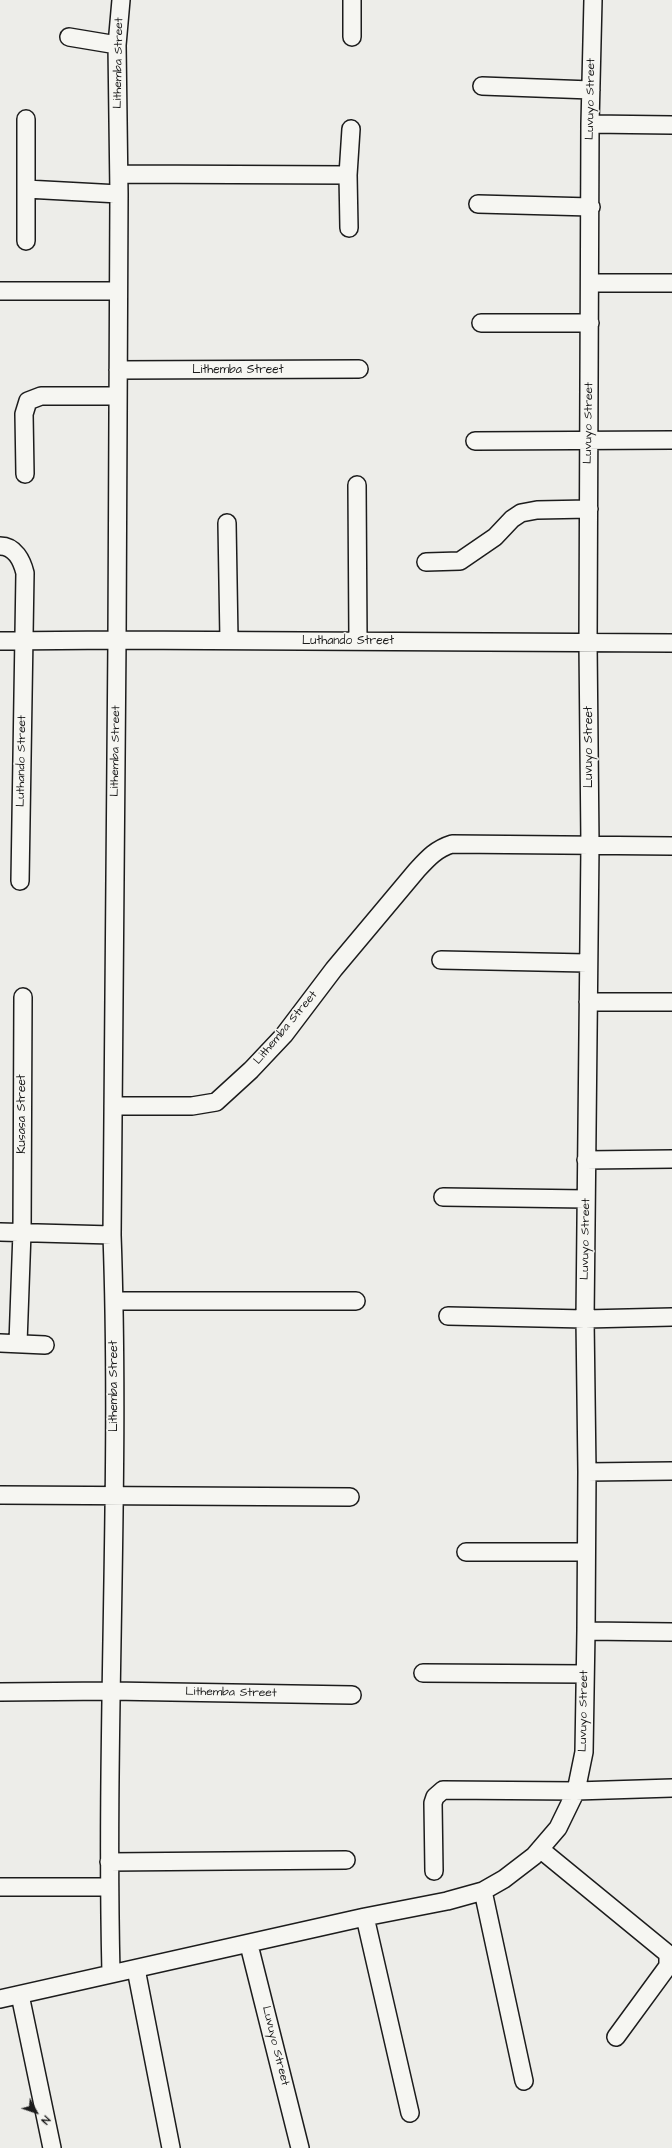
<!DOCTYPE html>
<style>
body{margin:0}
#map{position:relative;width:672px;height:2148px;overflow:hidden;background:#edede9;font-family:"Architects Daughter",sans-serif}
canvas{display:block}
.north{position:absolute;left:16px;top:2092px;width:40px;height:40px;-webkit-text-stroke:3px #f6f6f2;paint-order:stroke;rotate:130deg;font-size:11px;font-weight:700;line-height:16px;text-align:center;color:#1c1c1c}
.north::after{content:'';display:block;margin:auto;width:14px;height:18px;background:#1c1c1c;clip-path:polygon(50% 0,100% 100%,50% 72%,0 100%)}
</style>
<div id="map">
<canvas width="672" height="2148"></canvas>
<div class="north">N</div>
</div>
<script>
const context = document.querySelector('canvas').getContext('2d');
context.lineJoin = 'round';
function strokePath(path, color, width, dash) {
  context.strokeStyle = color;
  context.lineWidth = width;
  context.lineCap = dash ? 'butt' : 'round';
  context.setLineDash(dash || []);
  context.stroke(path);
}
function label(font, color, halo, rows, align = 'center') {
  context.font = font + ' "Architects Daughter",sans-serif';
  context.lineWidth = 3;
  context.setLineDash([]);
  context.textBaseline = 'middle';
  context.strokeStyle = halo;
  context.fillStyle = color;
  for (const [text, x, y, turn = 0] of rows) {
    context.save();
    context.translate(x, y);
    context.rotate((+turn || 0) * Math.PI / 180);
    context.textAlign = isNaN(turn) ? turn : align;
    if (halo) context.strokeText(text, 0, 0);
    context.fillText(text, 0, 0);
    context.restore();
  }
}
const minor = new Path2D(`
 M352,0V37
 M69,37L117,45
 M482,86L591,90
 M590,124L672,125
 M119,174L348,175
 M26,189L119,194
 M478,204L591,207
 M349,228L348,175L351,129
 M26,241V119
 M591,283H672
 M0,291H118
 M481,323H590
 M118,370L359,369
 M475,441L672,440
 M25,474L24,414L28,401L41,396H117
 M357,485L358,641
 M227,523L229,640
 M0,546C15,546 22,561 25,573L20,881
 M426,562L460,561L495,537L512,519L521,513L537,510L589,509
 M0,641L117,640L672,643
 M441,960L587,963
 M588,1002H672
 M113,1106H192L216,1102L251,1070L284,1035L334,969L417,870C428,858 436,849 452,844L672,846
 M586,1160L672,1159
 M443,1197L586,1199
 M0,1232L112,1235
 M115,1301H356
 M448,1316L585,1319L672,1317
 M0,1343L45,1345
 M18,1343L22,1232L23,997
 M587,1472L672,1471
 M0,1495L350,1497
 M466,1552H586
 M586,1631L672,1632
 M423,1673L585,1674
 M0,1692L111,1691L352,1695
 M540,1849L668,1954V1966L616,2037
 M109,1862L346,1860
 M434,1871L433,1803L435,1797L443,1790L576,1791L672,1788
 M0,1887H109
 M483,1891L524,2081
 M365,1917L410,2113
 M249,1945L300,2148
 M136,1969L171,2148
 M111,1973C105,1727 121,1481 112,1235L117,640L119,194L117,45L121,0
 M20,1995L52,2148
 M0,1999L365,1917L447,1901L483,1891L504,1879L534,1856L558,1828L576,1791L584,1752L586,1631L587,1472L585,1319L590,845L588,643L590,124L593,0`);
strokePath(minor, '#1c1c1c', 20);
strokePath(minor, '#f6f6f2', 17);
label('12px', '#1c1c1c', '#f6f6f2', [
 ["Lithemba Street",119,63,-89],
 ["Luvuyo Street",591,99,-89],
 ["Lithemba Street",238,370],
 ["Luvuyo Street",589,423,-89],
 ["Luthando Street",348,641],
 ["Luvuyo Street",589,747,-90],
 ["Lithemba Street",116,751,-89],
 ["Luthando Street",22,761,-89],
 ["Lithemba Street",286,1028,-50],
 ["Kusasa Street",22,1114,-90],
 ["Luvuyo Street",586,1239,-89],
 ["Lithemba Street",114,1386,-90],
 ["Lithemba Street",231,1693,1],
 ["Luvuyo Street",584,1711,-89],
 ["Luvuyo Street",275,2046,76]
]);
</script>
